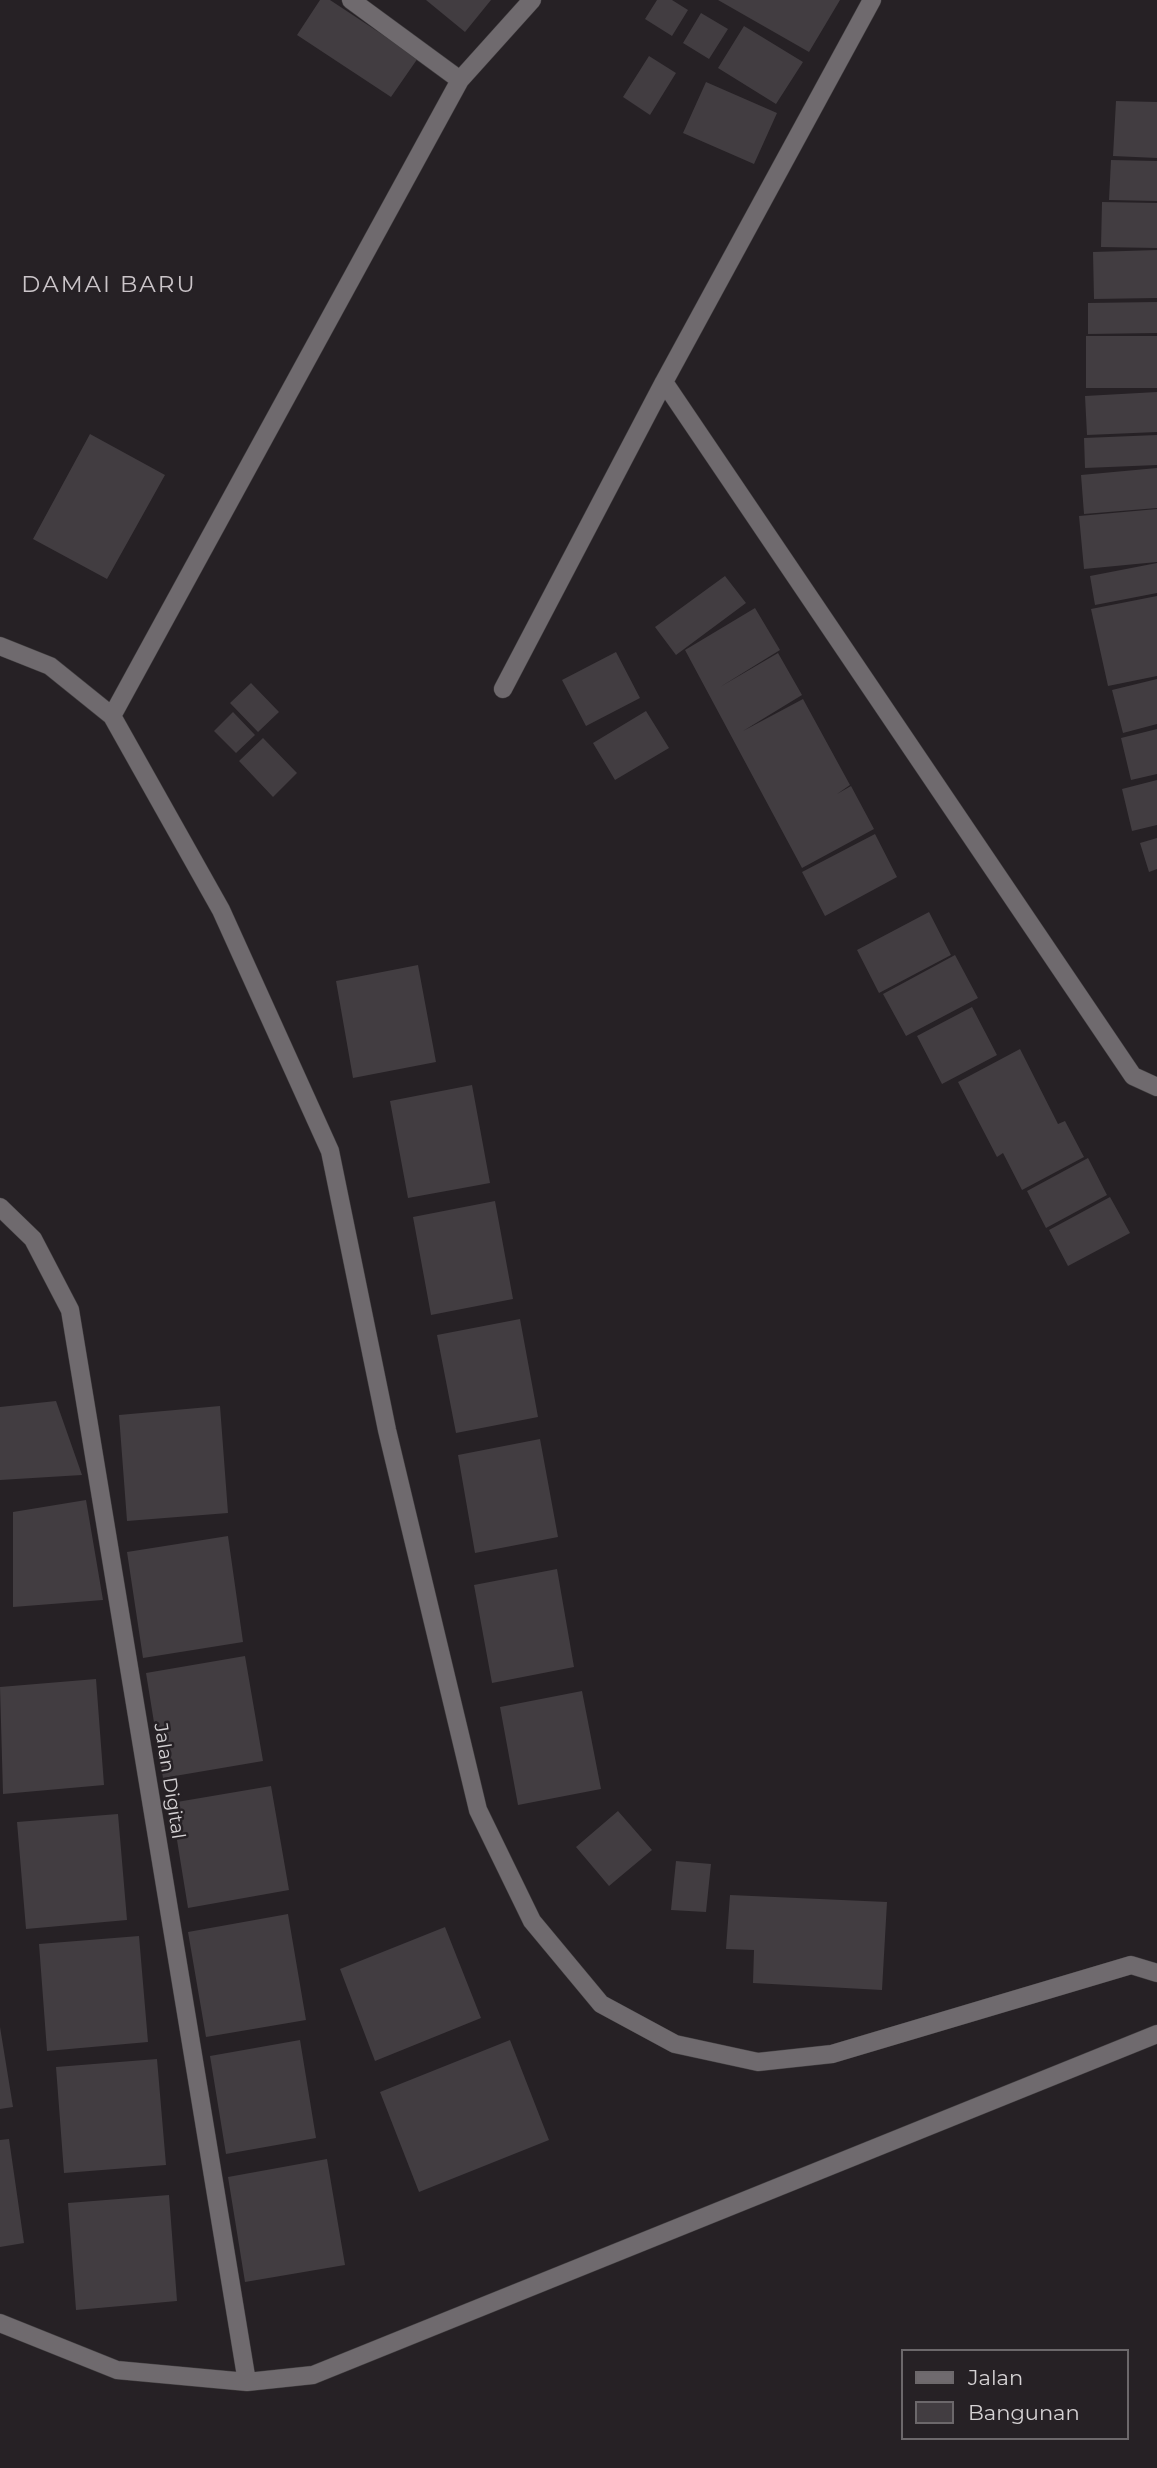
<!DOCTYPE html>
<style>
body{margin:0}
#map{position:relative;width:1157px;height:2468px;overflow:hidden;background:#262125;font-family:Montserrat,sans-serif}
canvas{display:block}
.legend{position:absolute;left:901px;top:2349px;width:228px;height:91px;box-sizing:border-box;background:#262125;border:2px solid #6c686b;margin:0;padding:9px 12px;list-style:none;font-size:21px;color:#d5d2d4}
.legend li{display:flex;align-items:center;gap:14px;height:35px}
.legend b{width:35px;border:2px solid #6c686b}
</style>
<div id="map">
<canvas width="1157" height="2468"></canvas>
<ul class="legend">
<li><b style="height:9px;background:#6f6a6e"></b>Jalan</li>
<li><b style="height:19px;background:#423d41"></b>Bangunan</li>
</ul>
</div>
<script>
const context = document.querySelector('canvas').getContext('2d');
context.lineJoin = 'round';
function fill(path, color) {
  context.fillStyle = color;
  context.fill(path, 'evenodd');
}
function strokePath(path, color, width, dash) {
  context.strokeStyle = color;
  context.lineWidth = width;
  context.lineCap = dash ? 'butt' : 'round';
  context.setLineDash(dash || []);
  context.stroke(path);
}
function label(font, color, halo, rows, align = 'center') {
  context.font = font + ' Montserrat,sans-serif';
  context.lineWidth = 5;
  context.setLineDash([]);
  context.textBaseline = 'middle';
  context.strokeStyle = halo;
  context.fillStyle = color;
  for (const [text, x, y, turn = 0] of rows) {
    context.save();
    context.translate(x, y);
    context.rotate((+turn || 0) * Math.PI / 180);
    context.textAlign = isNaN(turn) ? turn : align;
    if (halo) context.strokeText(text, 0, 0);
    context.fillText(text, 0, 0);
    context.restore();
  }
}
fill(new Path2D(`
 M320,0H330L418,58L391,97L297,35Z
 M426,0H491L465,32Z
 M657,0H672L688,10L672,36L645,19Z
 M718,0H840L809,52Z
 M701,13L728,29L709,59L683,43Z
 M744,26L803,62L776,104L718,68Z
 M649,56L676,73L650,115L623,97Z
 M706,82L777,113L754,164L683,133Z
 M1116,101L1157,102V158L1113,156Z
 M1111,160L1157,161V201L1109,200Z
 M1102,202L1157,203V248L1101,247Z
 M1157,250V298L1094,299L1093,252Z
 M1157,302V333L1088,334V303Z
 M1086,336H1157V388H1086Z
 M1157,392V432L1087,435L1085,396Z
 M90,434L165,475L107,579L33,539Z
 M1157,435V465L1085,468L1084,438Z
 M1157,468V508L1084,514L1081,475Z
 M1157,509V562L1084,569L1079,516Z
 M1157,563V593L1095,605L1090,576Z
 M725,576L746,603L676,655L655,627Z
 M1157,596V676L1108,686L1091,609Z
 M755,608L780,650L720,687L778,653L802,695L743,731L803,699L850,785L837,794L851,786L874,829L802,868L685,650Z
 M616,652L640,698L586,726L562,680Z
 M1157,679V724L1123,733L1112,690Z
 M251,683L279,712L258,732L230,703Z
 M646,711L669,748L615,780L593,743Z
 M233,712L255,735L236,753L214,731Z
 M1157,729V774L1131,780L1121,738Z
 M263,738L297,773L273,797L239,761Z
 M1157,780V825L1132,831L1122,789Z
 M875,834L897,877L825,916L802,872Z
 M1157,838V869L1149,872L1140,843Z
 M929,912L951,955L879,993L857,950Z
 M955,955L978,998L906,1036L883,994Z
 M418,965L436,1062L353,1078L336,981Z
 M972,1007L997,1055L942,1084L917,1036Z
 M1020,1049L1058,1124L1065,1121L1084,1157L1022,1190L1003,1153L997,1157L958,1082Z
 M472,1085L490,1183L408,1198L390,1101Z
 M1088,1158L1107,1195L1046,1228L1027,1191Z
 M1110,1197L1130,1233L1068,1266L1049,1230Z
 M495,1201L513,1299L431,1315L413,1217Z
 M520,1319L538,1417L456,1433L437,1335Z
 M56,1401L82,1475L0,1480V1407Z
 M220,1406L228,1513L127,1521L119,1415Z
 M540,1439L558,1537L475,1553L458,1455Z
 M86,1500L103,1600L13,1607V1512Z
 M228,1536L243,1642L143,1658L127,1552Z
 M557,1569L574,1667L492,1683L474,1585Z
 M245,1656L263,1761L163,1778L146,1673Z
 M96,1679L104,1785L3,1794L0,1687Z
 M582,1691L601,1789L518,1805L500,1707Z
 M271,1786L289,1890L188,1908L171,1803Z
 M618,1811L652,1850L609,1886L576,1847Z
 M118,1814L127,1920L26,1929L17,1822Z
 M676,1861L711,1864L706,1912L671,1910Z
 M730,1895L887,1902L882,1990L753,1983L754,1950L726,1949Z
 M288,1914L306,2020L206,2037L188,1932Z
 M445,1927L481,2018L375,2061L340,1969Z
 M139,1936L148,2042L47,2051L39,1944Z
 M0,2027L13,2107L0,2109Z
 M300,2040L316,2138L226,2154L210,2056Z
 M510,2040L549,2140L419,2192L380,2092Z
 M157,2059L166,2165L64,2173L56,2067Z
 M9,2139L24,2243L0,2247V2140Z
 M327,2159L345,2265L245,2282L228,2177Z
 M169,2195L177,2301L76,2310L68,2203Z`), '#423d41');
const minor = new Path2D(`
 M351,0L460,80
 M664,382L872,0
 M0,646L50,666L112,716L221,910L330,1151L387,1430L478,1810L532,1921L601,2004L675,2044L758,2062L832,2054L1131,1965L1157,1973
 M503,689L664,382L1133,1076L1157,1087
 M112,716L460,80L532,0
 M0,1207L33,1239L70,1310L247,2382
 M0,2323L117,2370L247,2382L313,2375L1157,2034`);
strokePath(minor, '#423f41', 19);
strokePath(minor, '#6f6a6e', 18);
label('19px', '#d5d2d4', '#262125', [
 ["Jalan Digital",169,1781,81]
]);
context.letterSpacing = '2px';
label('23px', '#cbc5c9', '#262125', [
 ["DAMAI BARU",109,285]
]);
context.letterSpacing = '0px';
</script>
